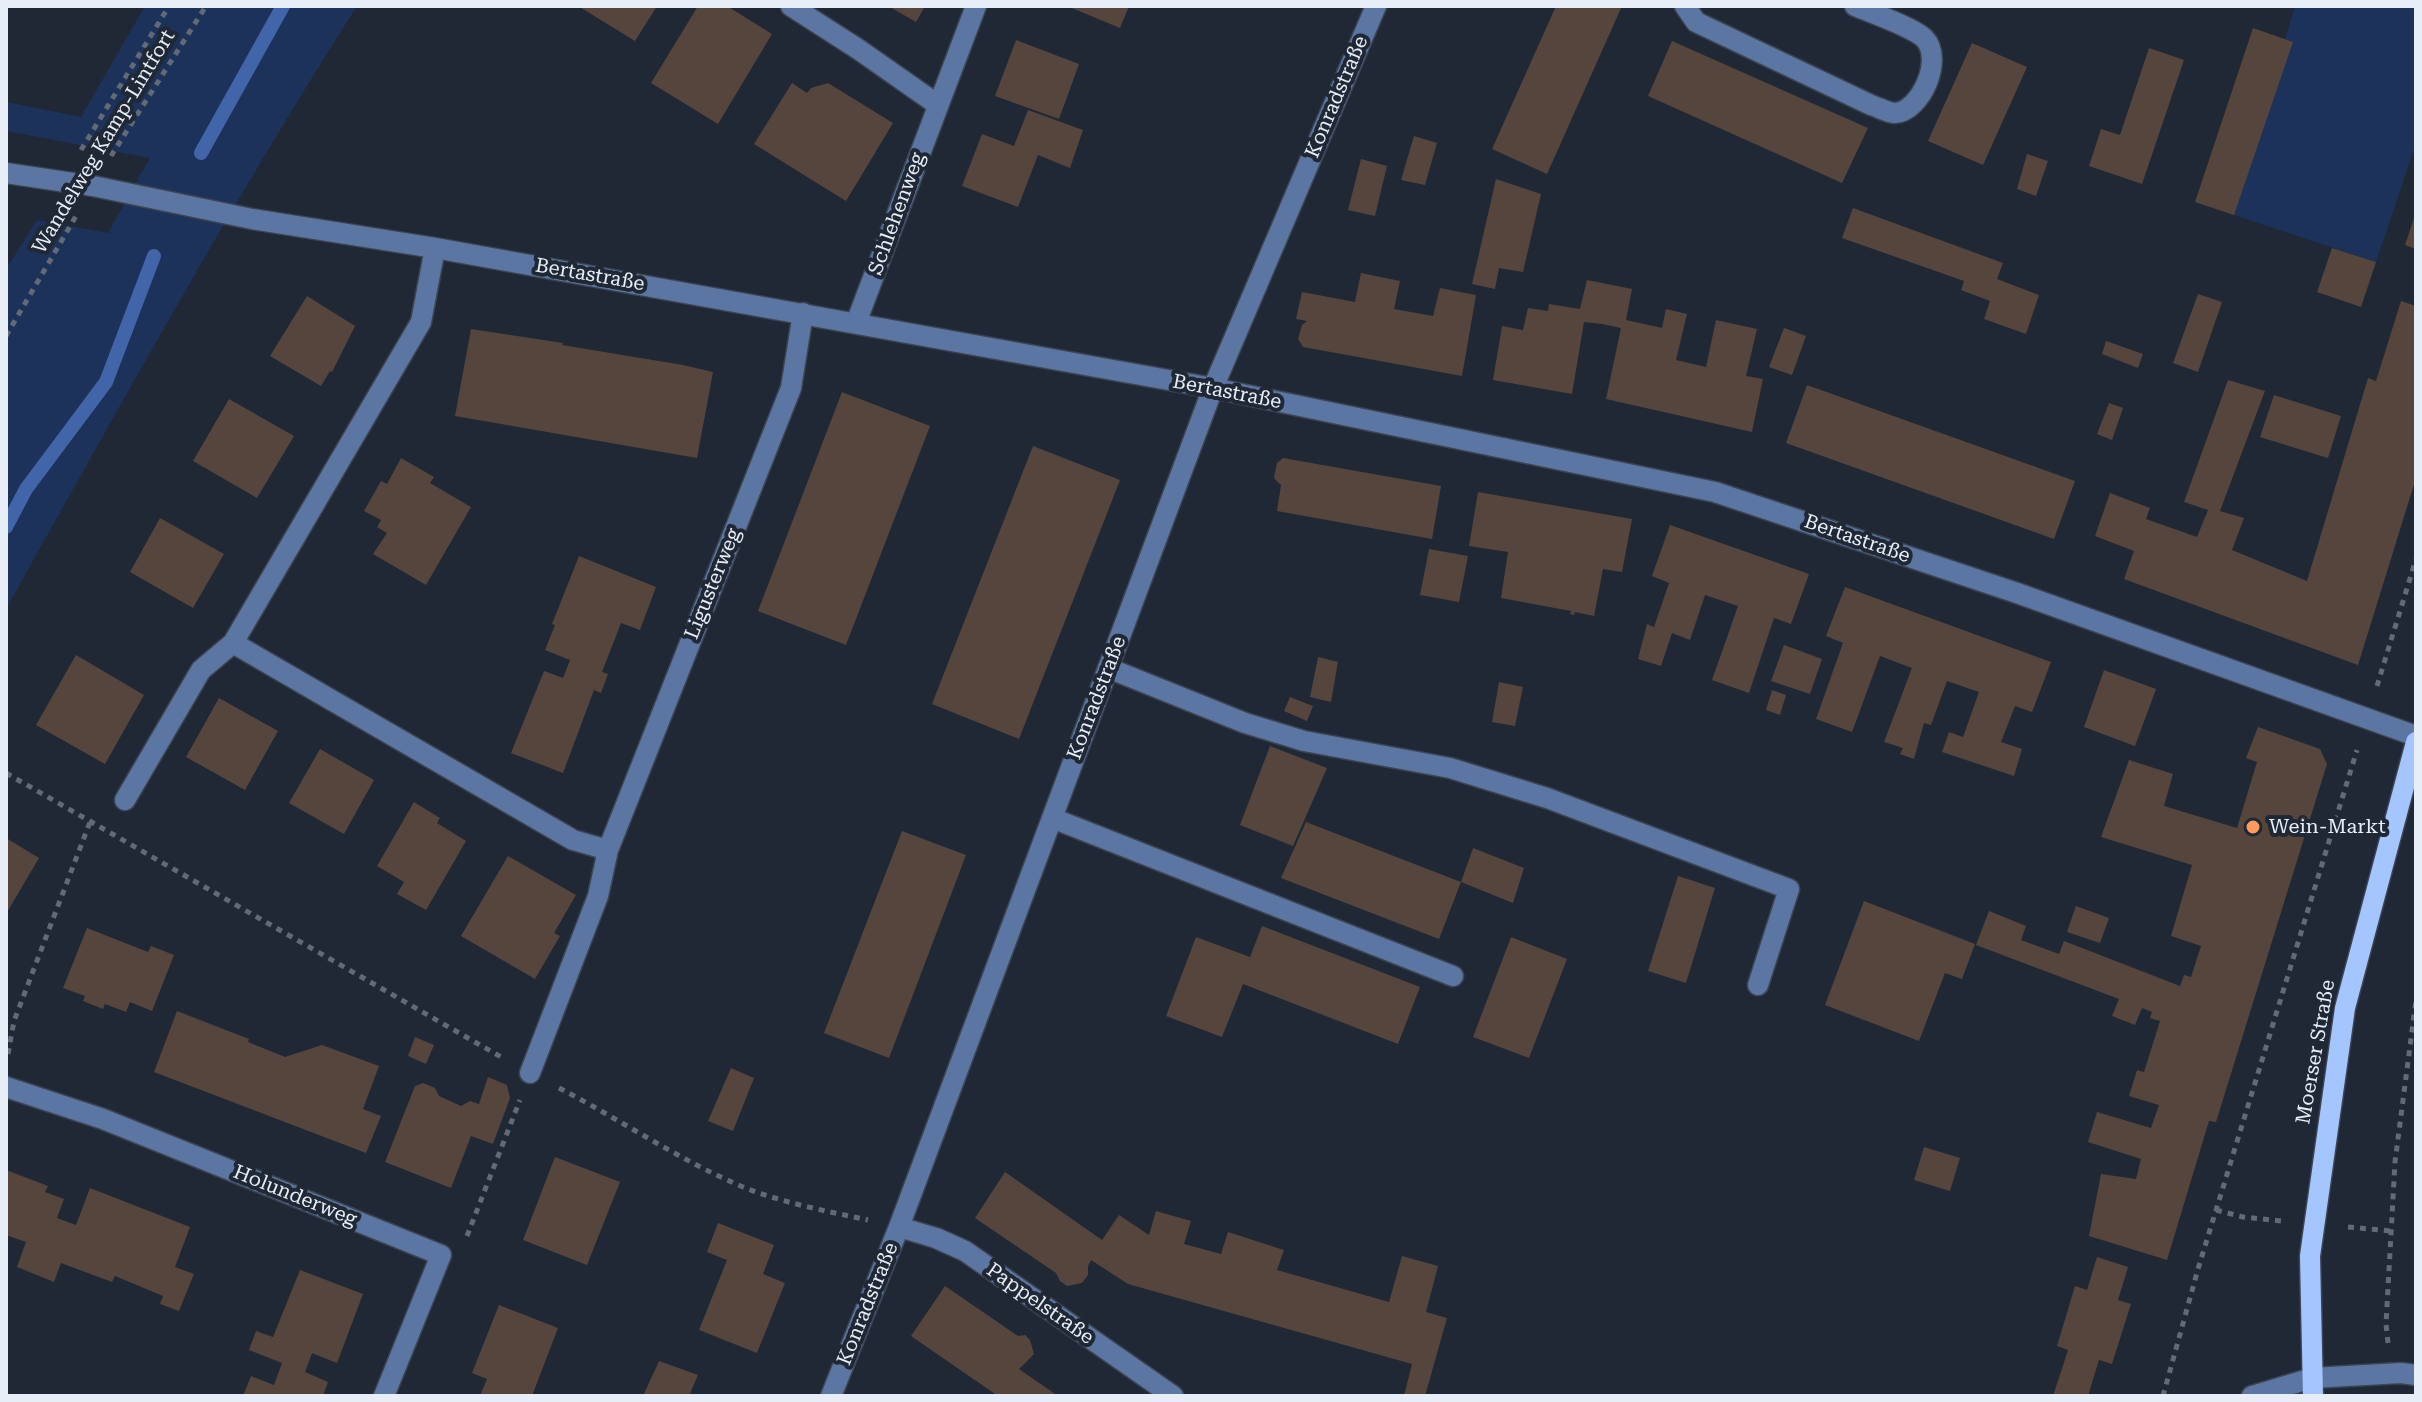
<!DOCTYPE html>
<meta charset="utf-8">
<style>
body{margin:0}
#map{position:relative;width:2422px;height:1402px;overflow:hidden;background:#202836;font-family:"Roboto Serif",serif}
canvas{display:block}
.frame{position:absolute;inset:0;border:8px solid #e8eef7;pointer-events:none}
</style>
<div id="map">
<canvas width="2422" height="1402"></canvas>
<div class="frame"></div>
</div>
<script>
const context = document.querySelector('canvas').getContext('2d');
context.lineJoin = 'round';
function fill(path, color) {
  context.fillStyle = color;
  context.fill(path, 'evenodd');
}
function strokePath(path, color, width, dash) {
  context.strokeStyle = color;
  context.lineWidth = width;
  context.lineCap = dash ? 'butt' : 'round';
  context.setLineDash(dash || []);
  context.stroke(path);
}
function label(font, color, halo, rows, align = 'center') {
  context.font = font + ' "Roboto Serif",serif';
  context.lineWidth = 8;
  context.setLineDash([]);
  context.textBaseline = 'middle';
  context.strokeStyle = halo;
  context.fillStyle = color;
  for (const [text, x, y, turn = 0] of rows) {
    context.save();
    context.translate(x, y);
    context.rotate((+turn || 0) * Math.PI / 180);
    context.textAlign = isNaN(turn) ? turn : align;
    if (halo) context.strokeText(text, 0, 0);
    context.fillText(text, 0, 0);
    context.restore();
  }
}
fill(new Path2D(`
 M145,6H357C232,202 120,406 6,609V269L37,220L108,233L150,158L6,131V102L81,117Z
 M2295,6H2416V143L2376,262L2234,215Z`), '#1c325a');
strokePath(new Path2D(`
 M201,153L283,6
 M6,527L26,489L106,382L154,256`), '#4165a8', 14);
fill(new Path2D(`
 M578,6H657L635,41Z
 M698,6H727L772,34L718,124L651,83Z
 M888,6H925L916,22Z
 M1067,6H1129L1120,28Z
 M1556,6H1622L1547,174L1492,149Z
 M2253,28L2293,42L2234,215L2195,202Z
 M1016,40L1079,64L1059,119L995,96Z
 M1672,41L1868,128L1842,183L1648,96Z
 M1972,43L2027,67L1983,165L1928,141Z
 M2149,48L2184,60L2142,184L2089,166L2101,129L2120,135Z
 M792,83L807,93L811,88L828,83L893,123L846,201L754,144Z
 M1028,110L1083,130L1070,168L1038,155L1018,207L962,186L982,134L1014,146Z
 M1414,136L1437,143L1425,185L1401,180Z
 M2027,154L2048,161L2036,196L2017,189Z
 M1361,159L1387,166L1375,216L1348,210Z
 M1496,179L1541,194L1523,272L1499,268L1495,289L1472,284Z
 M1853,208L2003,263L1997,279L2039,295L2026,334L1984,319L1990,301L1961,290L1964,281L1842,238Z
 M2414,218H2416V249L2405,245Z
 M2332,248L2376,262L2361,307L2317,292Z
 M1361,273L1400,281L1394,309L1433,316L1440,288L1476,295L1462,376L1303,347L1298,339L1302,325L1307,321L1296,319L1302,292L1355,302Z
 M1587,280L1632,289L1626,320L1662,328L1666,309L1687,314L1676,360L1706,367L1716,320L1757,329L1746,376L1763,379L1752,432L1606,399L1621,328L1602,324L1584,322L1572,394L1493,380L1502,326L1523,330L1528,308L1548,311L1549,304L1580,309Z
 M2198,294L2222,302L2198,372L2173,363Z
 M307,296L355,326L332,372L330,371L321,386L270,356Z
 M2401,301L2416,306V478L2358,665L2124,579L2134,551L2095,536L2110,493L2150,508L2146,519L2197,537L2208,510L2184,502L2228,380L2265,391L2220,511L2244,518L2232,550L2307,581L2368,378L2376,381Z
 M1784,328L1806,336L1792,375L1769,367Z
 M471,329L563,343L562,345L683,365L713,372L697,458L455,416Z
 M2106,341L2143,354L2138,368L2102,354Z
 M1807,385L2075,481L2054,539L1786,443Z
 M842,392L930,426L846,645L758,611Z
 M2274,395L2341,416L2328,458L2260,437Z
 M229,399L294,436L257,498L193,461Z
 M2109,403L2123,408L2112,440L2097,434Z
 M1033,446L1120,480L1019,739L932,704Z
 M401,458L434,477L430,483L471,507L426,585L373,554L387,533L377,527L381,520L364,511L381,481L387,484Z
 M1283,458L1441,486L1432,539L1277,511L1281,485L1274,478L1277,463Z
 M1478,492L1632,519L1622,572L1603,569L1594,616L1575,612L1574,615L1570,614L1571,611L1501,598L1508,552L1469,546Z
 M160,518L224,554L193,608L130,572Z
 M1670,525L1809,574L1791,624L1774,618L1749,693L1712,680L1738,606L1705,595L1690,640L1672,633L1661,666L1638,659L1647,624L1654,627L1669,583L1652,576Z
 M1429,549L1468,556L1459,602L1420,595Z
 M579,556L656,587L640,630L621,623L602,672L608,674L601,693L594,690L563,773L511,753L544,671L563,678L570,660L545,650L555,625L552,624Z
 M1845,587L2051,662L2032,712L2015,706L2001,742L2022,749L2014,776L1942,752L1949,732L1963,737L1979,692L1947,681L1931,725L1924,723L1914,759L1900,754L1903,748L1884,742L1912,668L1880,656L1852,732L1816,719L1843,643L1826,636Z
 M1784,645L1822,659L1810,694L1771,681Z
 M76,655L144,695L105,764L36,725Z
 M1318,657L1338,662L1331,702L1310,697Z
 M2104,670L2156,689L2135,746L2084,727Z
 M1499,682L1523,687L1515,726L1492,722Z
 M1772,690L1786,695L1780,715L1766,710Z
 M1290,697L1313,706L1307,721L1284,711Z
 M219,698L278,731L245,790L186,757Z
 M2258,727L2320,749L2327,764L2216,1122L2209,1121L2167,1260L2089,1236L2101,1174L2136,1179L2141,1159L2088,1142L2097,1112L2151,1128L2159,1105L2129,1096L2137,1070L2144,1072L2160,1021L2150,1018L2152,1012L2142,1008L2135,1025L2112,1016L2119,999L1976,945L1989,911L2026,926L2021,940L2059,954L2064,941L2180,986L2184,975L2191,977L2201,946L2171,936L2192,865L2101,837L2129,760L2173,774L2164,806L2237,828L2257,762L2246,758Z
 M1270,746L1327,768L1293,846L1240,825Z
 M320,749L374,780L344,834L289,803Z
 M414,802L440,818L437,823L466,841L426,910L397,894L404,882L377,866Z
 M1306,822L1461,882L1439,939L1281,878Z
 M902,831L966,855L889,1058L824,1033Z
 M6,838L39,858L6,914Z
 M1473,848L1524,868L1513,903L1461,882Z
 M508,856L576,895L554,933L560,936L535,979L461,936Z
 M1678,876L1715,888L1686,983L1648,971Z
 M1864,901L1975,944L1962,979L1945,973L1919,1041L1825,1005Z
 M2076,906L2109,918L2100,943L2067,932Z
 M1262,926L1420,987L1398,1044L1243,984L1222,1037L1166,1016L1196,937L1250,957Z
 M87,928L148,952L151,946L174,955L152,1011L130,1002L126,1012L105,1004L103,1009L83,1001L85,996L63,988Z
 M1511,937L1567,959L1529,1058L1473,1037Z
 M177,1011L249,1039L248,1042L285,1057L322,1045L379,1066L363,1109L381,1116L366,1153L154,1072Z
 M415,1037L434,1045L426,1064L408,1056Z
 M731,1068L754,1078L733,1131L708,1121Z
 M488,1077L507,1085L510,1098L493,1144L471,1136L451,1188L385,1162L415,1086L423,1083L435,1088L439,1096L461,1106L470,1101L479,1104Z
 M1924,1147L1960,1158L1950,1191L1914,1180Z
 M555,1157L620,1182L587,1265L523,1240Z
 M6,1170L48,1186L45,1192L64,1199L57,1218L76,1225L90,1188L190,1227L175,1267L194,1274L179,1311L160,1304L163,1296L115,1276L112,1282L61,1263L54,1282L17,1267L26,1242L6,1235Z
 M1005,1172L1102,1240L1119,1215L1149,1235L1156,1211L1191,1221L1184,1244L1221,1254L1228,1232L1284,1250L1277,1270L1389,1302L1402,1256L1438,1266L1426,1312L1447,1318L1425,1396H1404L1412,1364L1128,1284L1091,1260L1088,1266V1275L1082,1283L1067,1286L1060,1281L1056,1273L975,1218Z
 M718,1223L774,1245L763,1274L785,1283L757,1353L699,1330L727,1260L707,1252Z
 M2097,1257L2128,1267L2118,1300L2131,1304L2112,1364L2099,1360L2088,1396H2053L2068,1350L2057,1346L2075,1286L2087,1290Z
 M300,1270L363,1294L337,1363L312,1353L305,1372L328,1382L323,1396H243L251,1376L274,1385L282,1363L249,1350L256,1331L273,1337Z
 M945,1286L1018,1336L1025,1335L1030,1340L1034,1354L1019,1369L1058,1396H998L911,1336Z
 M499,1305L558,1328L532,1396H480L487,1379L472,1373Z
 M659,1361L698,1375L689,1396H643Z`), '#56453c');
const minor = new Path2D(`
 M791,6L858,49L938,105
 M1685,6L1696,22L1871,105C1878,107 1888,113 1895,113C1920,112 1945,59 1924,38C1912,27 1872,13 1855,6
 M6,173L93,186L252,219L435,248L1213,388L1715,492L2017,593L2416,736
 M856,323L976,6
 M233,643L573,840L608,850
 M1108,668L1245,723L1304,741L1450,768L1547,798L1789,889L1758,985
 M125,800L201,670L233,643L421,322L435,248
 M1052,818L1453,976
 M530,1073L598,896L608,850L791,388L803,313
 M6,1087L103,1119L441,1255L384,1396
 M899,1227L936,1238L965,1251L1173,1396
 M831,1396L899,1227L1213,388L1376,6
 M2252,1396L2312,1378L2401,1373L2416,1375`);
const major = new Path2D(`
 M2313,1396L2310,1256L2345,1008L2416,742`);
strokePath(minor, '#3c4451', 23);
strokePath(major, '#3c4451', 23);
strokePath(new Path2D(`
 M81,150L169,6
 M111,156L206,6
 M6,336L76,216
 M2377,686L2416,559
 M6,773L501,1057
 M8,1054L14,1021L90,822
 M559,1088C621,1120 679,1160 743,1187C783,1203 826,1211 868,1220
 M2216,1210L2243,1217L2282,1221
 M2348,1227L2391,1231
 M467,1236L520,1100
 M2388,1343L2386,1324L2395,1162L2416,1000
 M2163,1396L2198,1269L2357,750`), '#626a76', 5, [6, 6]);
strokePath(minor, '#5c76a4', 20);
strokePath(major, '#a4c5fe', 20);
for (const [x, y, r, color] of [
 [2253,827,8,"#ff9b5b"]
]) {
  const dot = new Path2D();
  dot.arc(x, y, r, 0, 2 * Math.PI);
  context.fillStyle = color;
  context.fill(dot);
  strokePath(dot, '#202836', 3);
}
label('20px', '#e8eef7', '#202836', [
 ["Konradstraße",1337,97,-67],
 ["Wandelweg Kamp-Lintfort",104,142,-59],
 ["Schlehenweg",897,214,-70],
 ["Bertastraße",590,275,10],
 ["Bertastraße",1227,392,11],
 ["Bertastraße",1857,539,19],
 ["Ligusterweg",713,584,-68],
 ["Konradstraße",1097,698,-69],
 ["Moerser Straße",2316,1052,-80],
 ["Holunderweg",295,1196,22],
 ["Konradstraße",868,1304,-68],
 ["Pappelstraße",1040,1304,35]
]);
label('20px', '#e8eef7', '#202836', [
 ["Wein-Markt",2269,827]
], 'left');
</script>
